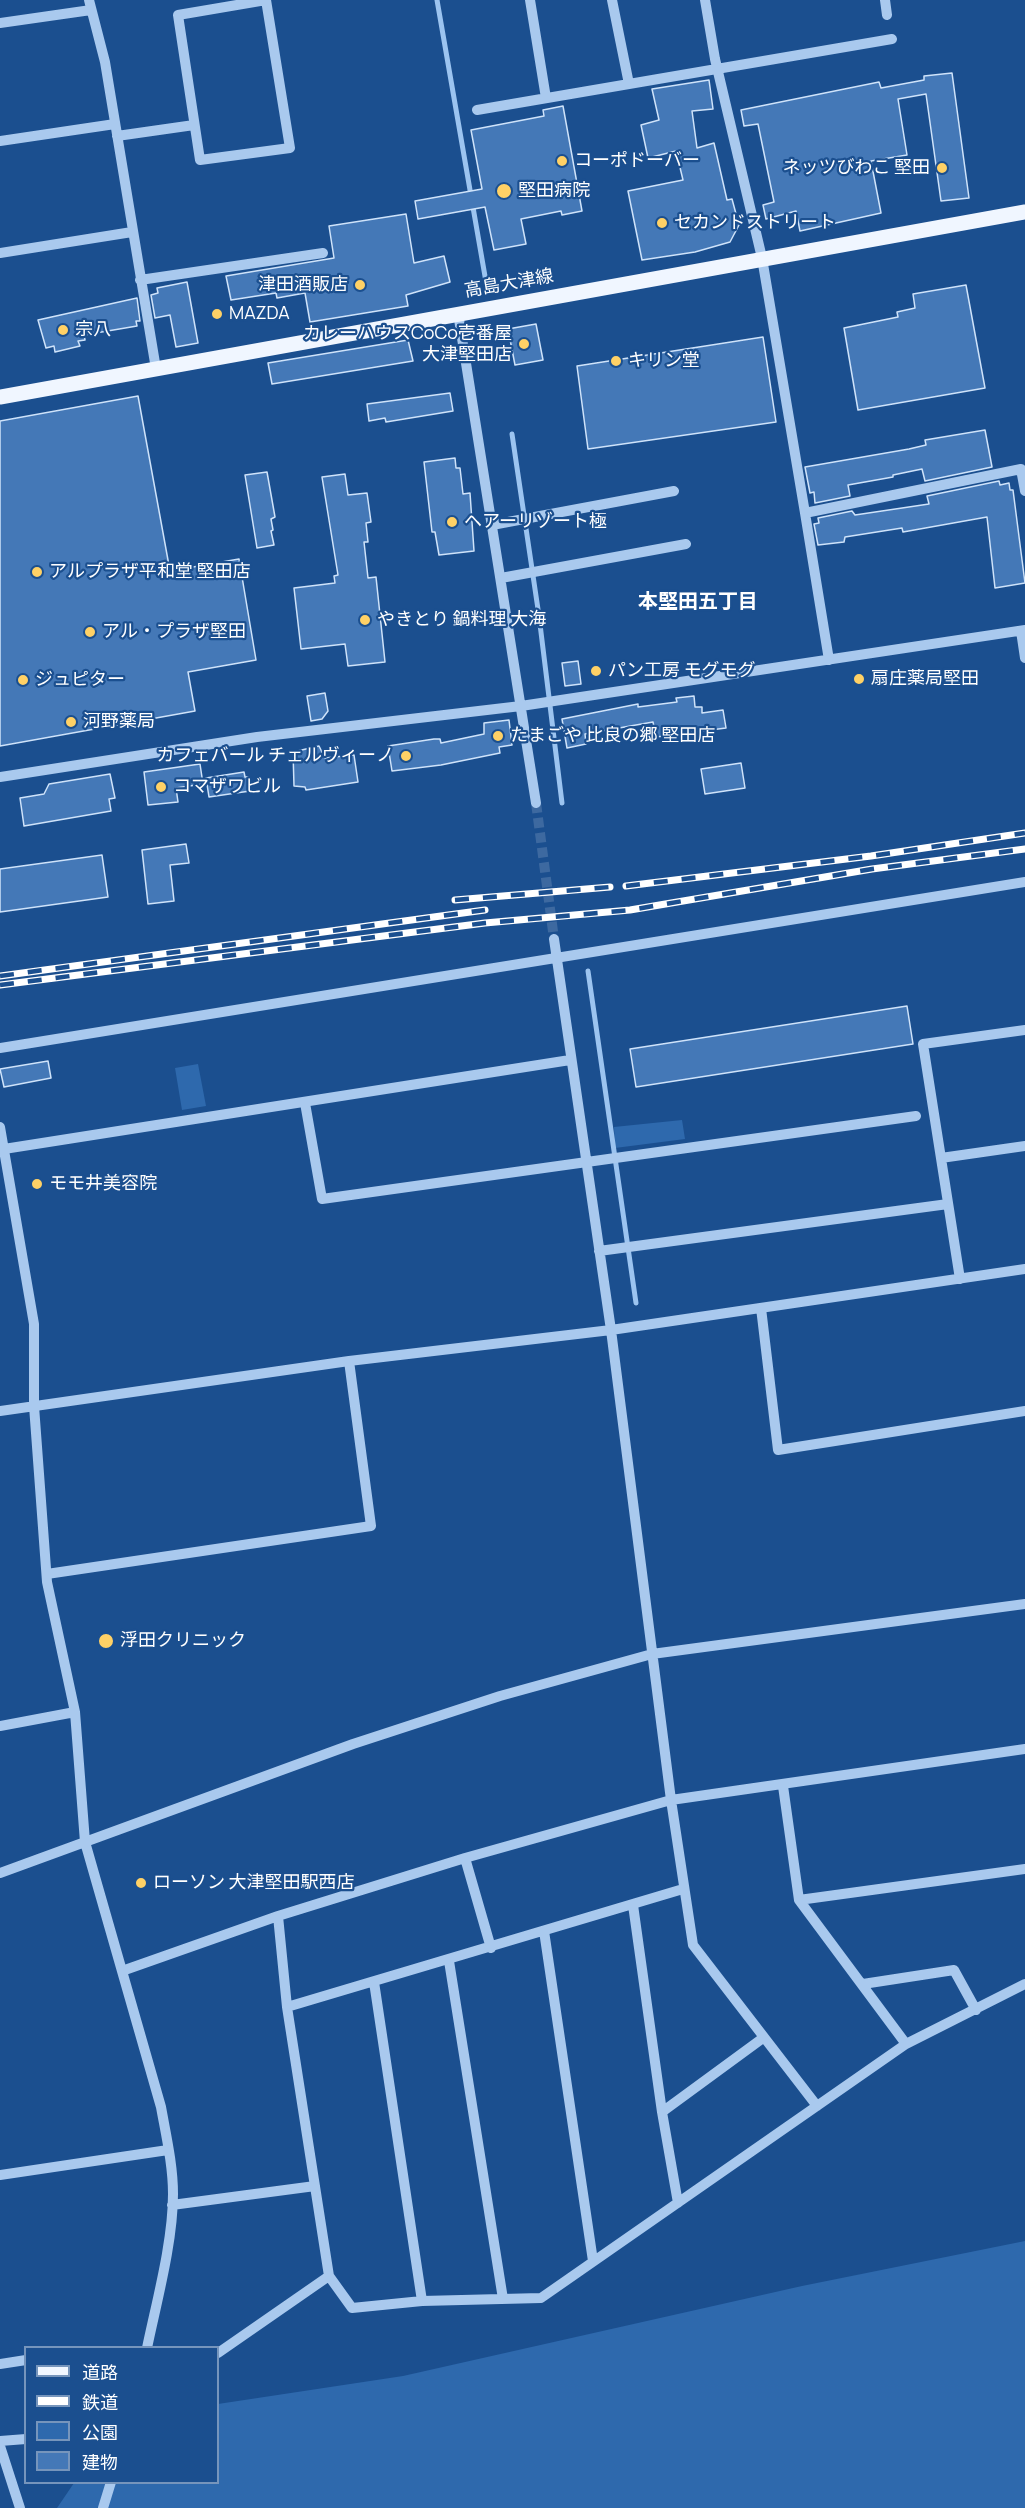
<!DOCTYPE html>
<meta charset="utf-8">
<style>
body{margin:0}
#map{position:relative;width:1025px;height:2508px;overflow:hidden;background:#1b4f8f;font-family:Manrope,"Noto Sans JP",sans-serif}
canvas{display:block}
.legend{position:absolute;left:24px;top:2346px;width:195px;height:138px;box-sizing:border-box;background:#1b4f8f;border:2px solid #7695bc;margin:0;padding:8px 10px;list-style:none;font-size:18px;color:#fff}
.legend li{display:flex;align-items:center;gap:12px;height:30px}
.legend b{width:30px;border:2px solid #7695bc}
</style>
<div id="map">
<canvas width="1025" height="2508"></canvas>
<ul class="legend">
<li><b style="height:8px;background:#f0f6ff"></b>道路</li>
<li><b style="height:8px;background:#fff"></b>鉄道</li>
<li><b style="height:16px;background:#2e69ad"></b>公園</li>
<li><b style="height:16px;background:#4478b7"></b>建物</li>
</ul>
</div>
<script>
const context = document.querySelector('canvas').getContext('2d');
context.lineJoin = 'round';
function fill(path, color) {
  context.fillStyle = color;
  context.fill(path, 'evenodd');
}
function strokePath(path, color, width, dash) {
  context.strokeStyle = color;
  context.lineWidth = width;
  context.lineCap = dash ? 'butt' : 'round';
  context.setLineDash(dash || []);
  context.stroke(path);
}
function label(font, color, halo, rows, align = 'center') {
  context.font = font + ' Manrope,"Noto Sans JP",sans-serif';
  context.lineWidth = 4.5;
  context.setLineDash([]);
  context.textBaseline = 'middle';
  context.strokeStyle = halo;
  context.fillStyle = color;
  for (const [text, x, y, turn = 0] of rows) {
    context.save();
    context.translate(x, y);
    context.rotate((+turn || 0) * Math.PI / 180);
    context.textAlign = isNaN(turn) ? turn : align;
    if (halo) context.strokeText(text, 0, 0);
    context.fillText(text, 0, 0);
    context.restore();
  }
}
fill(new Path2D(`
 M198,1064L206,1106L182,1110L175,1068Z
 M682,1120L685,1139L615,1148L614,1127Z
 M1025,2241V2508H57L74,2483L218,2482V2404L403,2376L802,2286Z`), '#2e69ad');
strokePath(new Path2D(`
 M437,0L486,282
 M512,434L539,616L562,803
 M588,971L636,1303`), '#9cc4f0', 5);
const building = new Path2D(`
 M952,73L969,198L941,201L926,94L898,99L907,155L871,161L881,213L800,231L796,211L766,219L763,205L774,202L758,124L744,126L741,110L879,82L881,88L924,80V76Z
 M709,80L713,109L692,111L697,148L714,143L727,200L732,199L739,225L730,242L695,252L642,260L628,191L683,180L676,151L648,158L641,125L659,120L652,89Z
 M563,106L582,211L562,215L561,211L521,219L526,244L494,250L485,207L418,219L415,201L482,189L471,130L544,116L543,110Z
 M406,214L414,263L444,256L450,282L406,295L408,306L310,322L305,293L277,298L276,293L231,300L226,276L334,258L329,226Z
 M187,282L198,343L176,347L170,315L155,318L151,295L158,293L157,288Z
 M966,285L985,388L858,410L844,328L898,317L897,312L915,308L913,294Z
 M137,298L140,321H136L137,326L84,335L85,340L78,341L80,346L55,352L54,346L46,348L38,320Z
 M536,324L543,360L515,365L508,329Z
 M763,337L776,422L588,449L577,366Z
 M408,340L413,361L272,384L268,363Z
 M450,393L453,411L386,422L385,418L369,421L367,404Z
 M138,396L170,571L239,559L256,660L188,672L195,711L0,746V421Z
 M985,430L992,467L925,481L922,469L893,475V477L848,485L850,496L815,503L814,492L810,493L805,467L909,449L926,445L925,440Z
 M455,458L456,468H460L463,494L470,493L474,551L439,555L435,532H432L424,462Z
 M267,472L275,517L271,519L273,530L271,531L274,545L257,548L245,475Z
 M345,474L348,495L367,493L371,522L366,523L368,542H364L368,578L376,577L385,662L348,666L345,644L301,649L294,588L335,583L334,576L338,575L322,477Z
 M999,481L1000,485L1009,483L1010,490H1013L1025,583L995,588L987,517L903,532L902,528L845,537L844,542L818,545L814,524L819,523L818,518L852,511L855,515L929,504L927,496Z
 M578,661L581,684L565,686L562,663Z
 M325,693L328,711L322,719L311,721L307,696Z
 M694,696L695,707H702V713L723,710L726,728L656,737L653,722L585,734L586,744L567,748L562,719L638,704V707L677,702L676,698Z
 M509,720L512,745L499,747L500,753L441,765L392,771L388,746L434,739H440L441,743L484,734V723Z
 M319,746L325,758L354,755L358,782L306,790L305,787L294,786L293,752Z
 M741,763L745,788L705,794L701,769Z
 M200,764L203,784L176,788L178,802L148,805L144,772Z
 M244,772L245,777H248L250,791L209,797L206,778Z
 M110,774L115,798L109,799L111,811L24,826L20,798L44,794L49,784Z
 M186,844L189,863L170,865L174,901L148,904L142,850Z
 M102,855L108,897L0,912V869Z
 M907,1006L913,1044L636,1087L630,1049Z
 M48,1061L51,1078L4,1087L0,1069Z`);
fill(building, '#4478b7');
strokePath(building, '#cfe3fa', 1.5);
strokePath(new Path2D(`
 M536,803L554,939`), '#3d69a0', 10, [10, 5]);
strokePath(new Path2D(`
 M89,0L105,62L156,369
 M266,0L178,15L200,160L290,148L266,0
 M530,0L546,98
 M612,0L629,84
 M705,0L715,59L762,258L805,513L1021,469L1025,491
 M885,0L887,15
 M0,23L91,10
 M477,110L892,39
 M117,136L194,125
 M0,141L115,124
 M0,253L132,232
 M140,280L323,253
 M458,313L536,803
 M805,513L829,660
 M492,525L674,491
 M501,578L686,544
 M1021,631L1025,658
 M0,777L257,737L521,706L1025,630
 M554,939L611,1330L671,1800L693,1945L817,2106
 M0,1048L1025,882
 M305,1103L322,1199L916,1116
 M0,1127L34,1324V1406L47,1582L75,1712L85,1842L161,2107C166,2135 173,2165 173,2194C173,2242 157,2300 147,2348
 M4,1149L570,1060
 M941,1158L1025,1146
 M599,1251L948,1204
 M960,1279L923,1044L1025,1030
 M761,1308L778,1450L1025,1411
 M0,1411L349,1361L611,1330L1025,1269
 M47,1574L371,1526L349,1361
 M0,1726L75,1712
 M783,1786L799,1900L906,2044
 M465,1858L491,1948
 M0,1873L353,1744L500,1696L652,1654L1025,1604
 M799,1900L1025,1869
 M633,1905L662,2112L678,2203
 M278,1916L287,2007L329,2276L352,2308L422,2301L541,2298L906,2044L1025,1984
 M544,1931L593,2261
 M449,1961L503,2299
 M122,1971L278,1916L465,1858L671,1800L1025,1749
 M374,1982L422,2301
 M863,1984L954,1970L976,2010
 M287,2007L683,1889
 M662,2112L763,2038
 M0,2175L168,2150
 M172,2205L315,2186
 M218,2353L329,2276
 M0,2364L26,2360
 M0,2441L26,2439
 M0,2446L20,2508
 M103,2508L111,2482`), '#a9c9ee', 10);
strokePath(new Path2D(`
 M0,397L1025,212`), '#f0f6ff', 15);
const rail = new Path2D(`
 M626,886L871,856L1025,833
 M455,900L610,887
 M0,976L485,910
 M0,985L485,923L630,910L872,869L1025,849`);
strokePath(rail, '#fff', 7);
strokePath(rail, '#1b4f8f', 4.5, [14]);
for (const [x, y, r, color] of [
 [562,161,6,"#ffd166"],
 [942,168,6,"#ffd166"],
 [504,191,8,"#ffd166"],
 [662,223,6,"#ffd166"],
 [360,285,6,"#ffd166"],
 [217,314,6,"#ffd166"],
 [63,330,6,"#ffd166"],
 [524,344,6,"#ffd166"],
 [616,361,6,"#ffd166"],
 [452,522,6,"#ffd166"],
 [37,572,6,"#ffd166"],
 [365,620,6,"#ffd166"],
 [90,632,6,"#ffd166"],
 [596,671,6,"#ffd166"],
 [859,679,6,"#ffd166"],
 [23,680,6,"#ffd166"],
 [71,722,6,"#ffd166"],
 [498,736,6,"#ffd166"],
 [406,756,6,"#ffd166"],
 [161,787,6,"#ffd166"],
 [37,1184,6,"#ffd166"],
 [106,1641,8,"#ffd166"],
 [141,1883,6,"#ffd166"]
]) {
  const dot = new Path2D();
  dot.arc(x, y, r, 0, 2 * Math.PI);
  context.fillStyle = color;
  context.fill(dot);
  strokePath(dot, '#1b4f8f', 2);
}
label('18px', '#fff', '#1b4f8f', [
 ["コーポドーバー",574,161],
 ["ネッツびわこ 堅田",930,168,"right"],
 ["堅田病院",518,191],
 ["セカンドストリート",674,223],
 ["津田酒販店",348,285,"right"],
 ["MAZDA",229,314],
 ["宗八",75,330],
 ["カレーハウスCoCo壱番屋",512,334,"right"],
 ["大津堅田店",512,355,"right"],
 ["キリン堂",628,361],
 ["ヘアーリゾート極",464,522],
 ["アルプラザ平和堂 堅田店",49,572],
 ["やきとり 鍋料理 大海",377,620],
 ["アル・プラザ堅田",102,632],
 ["パン工房 モグモグ",608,671],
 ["扇庄薬局堅田",871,679],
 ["ジュピター",35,680],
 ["河野薬局",83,722],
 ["たまごや 比良の郷 堅田店",510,736],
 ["カフェバール チェルヴィーノ",394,756,"right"],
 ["コマザワビル",173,787],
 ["モモ井美容院",49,1184],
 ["浮田クリニック",120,1641],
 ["ローソン 大津堅田駅西店",153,1883]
], 'left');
label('18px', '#fff', '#1b4f8f', [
 ["高島大津線",509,284,-10]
]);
label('bold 20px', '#fff', '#1b4f8f', [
 ["本堅田五丁目",698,602]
]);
</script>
